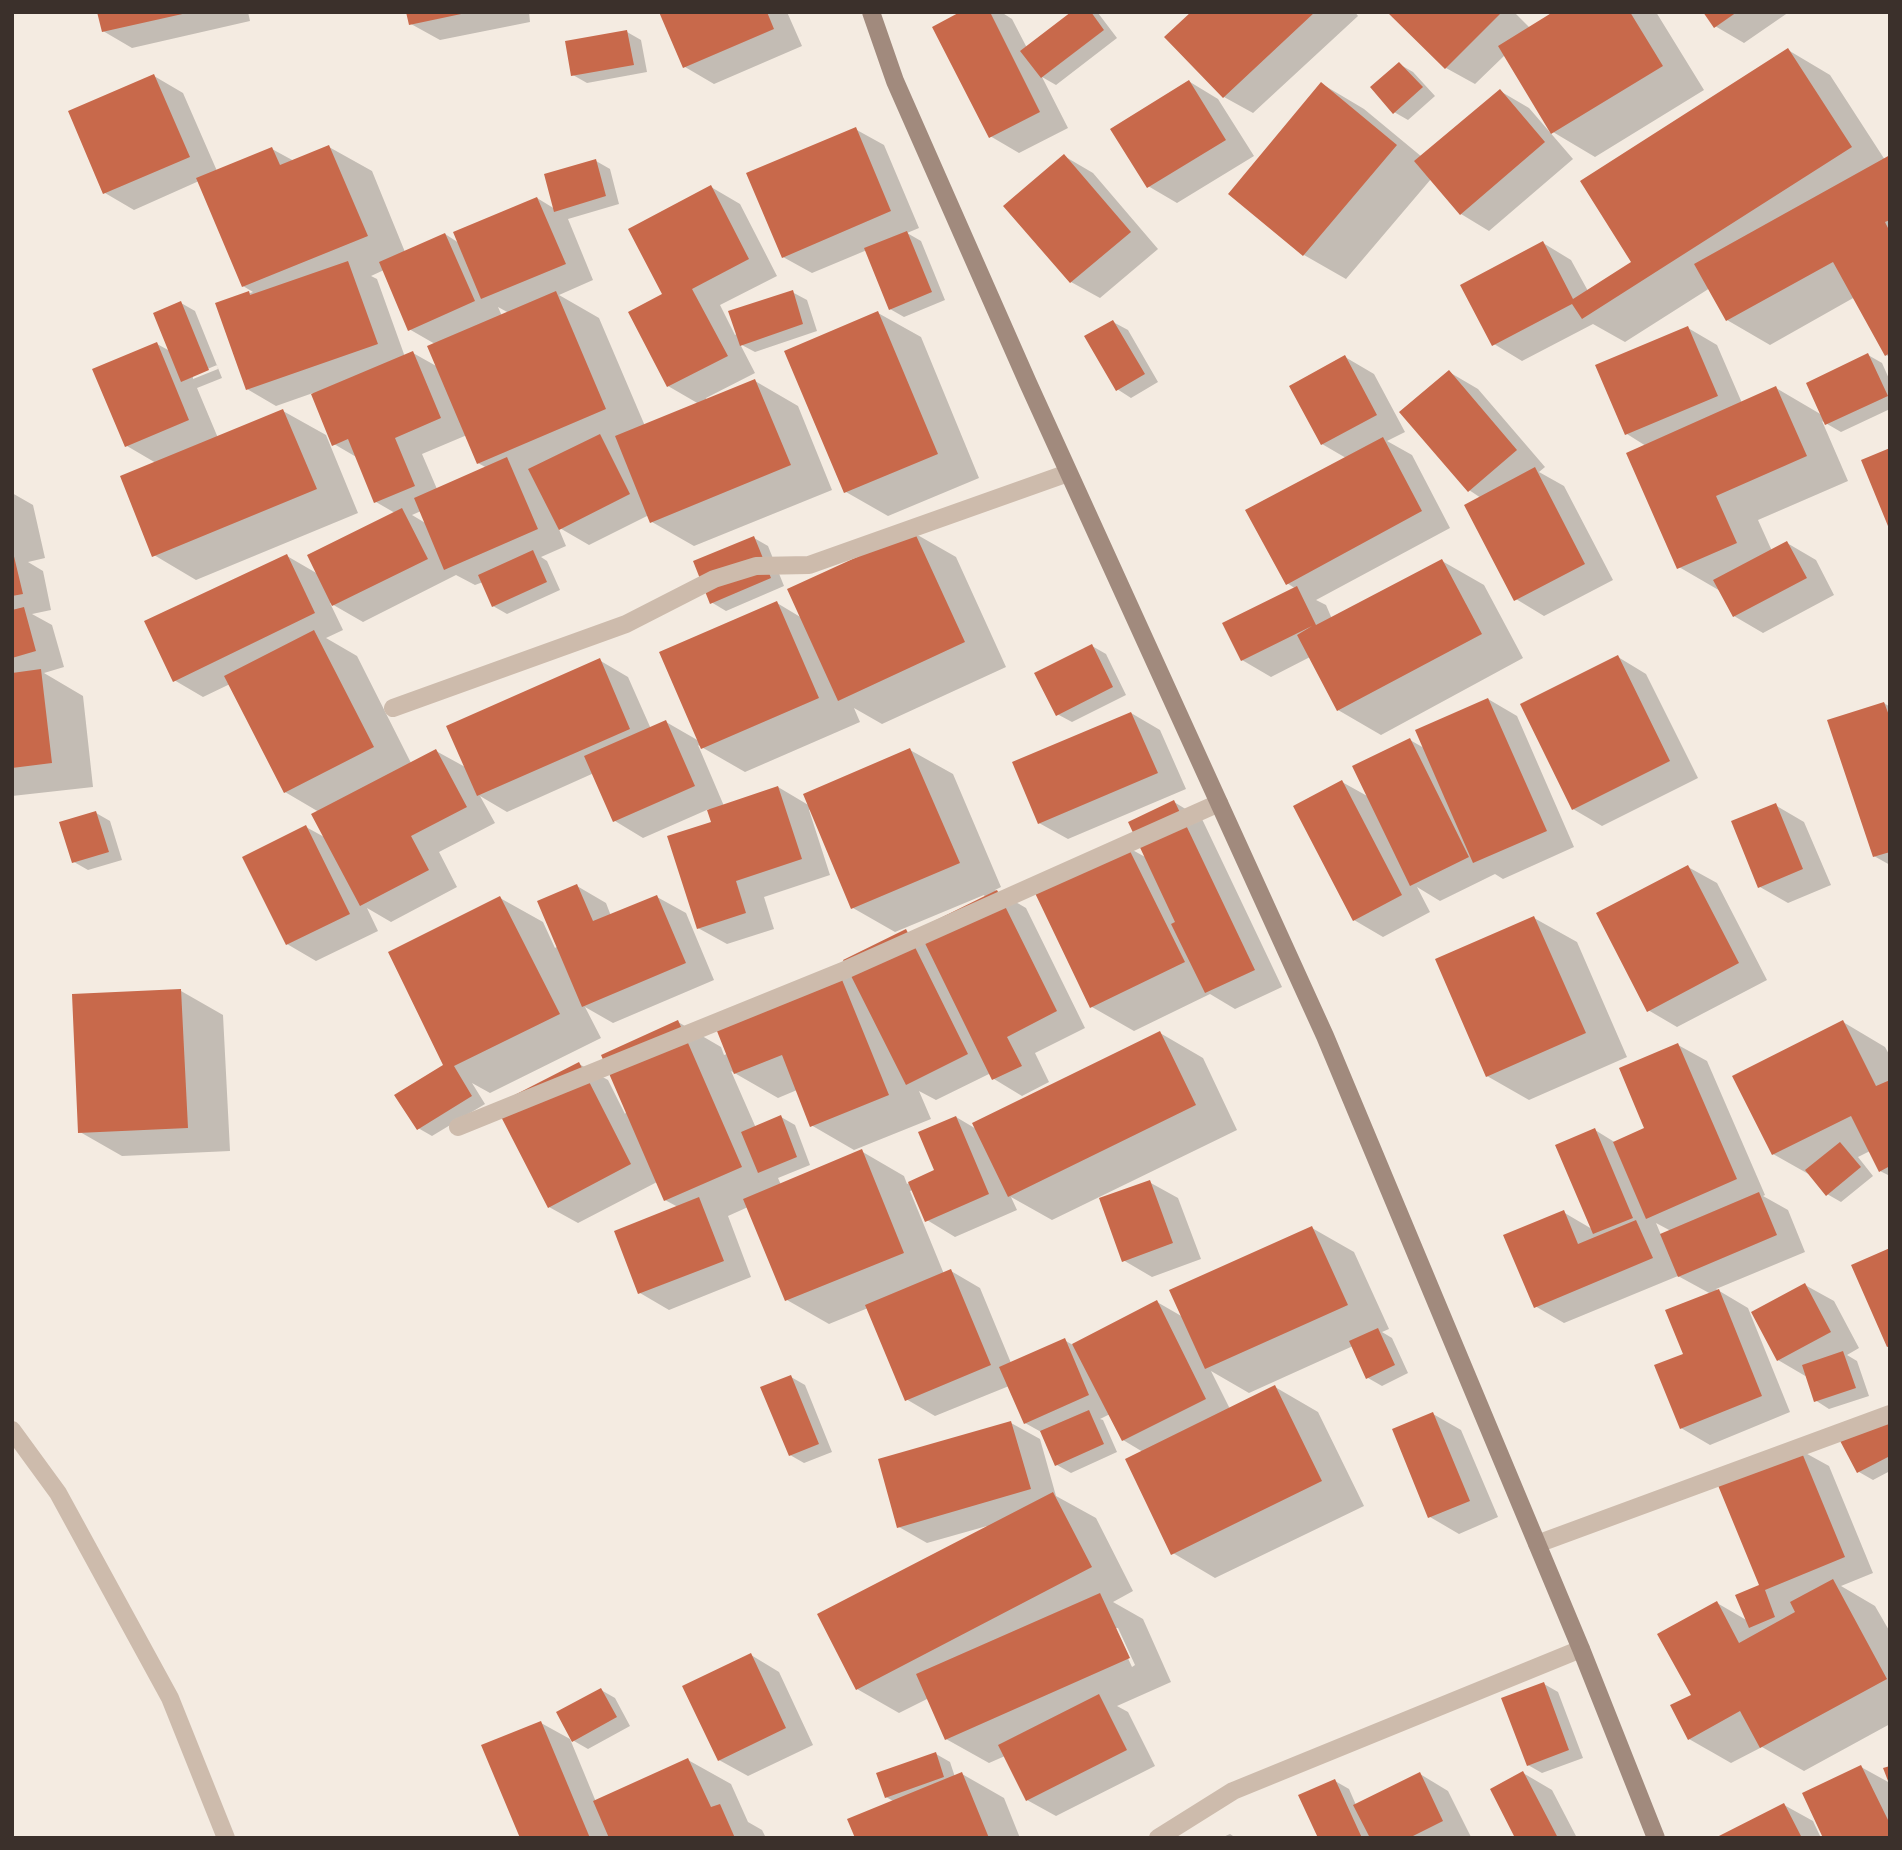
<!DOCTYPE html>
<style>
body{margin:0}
#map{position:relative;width:1902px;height:1850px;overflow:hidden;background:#f4ebe1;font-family:"DM Sans",sans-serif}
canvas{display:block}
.frame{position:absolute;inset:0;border:14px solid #3b302b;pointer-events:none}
</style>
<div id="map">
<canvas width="1902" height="1850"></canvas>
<div class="frame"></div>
</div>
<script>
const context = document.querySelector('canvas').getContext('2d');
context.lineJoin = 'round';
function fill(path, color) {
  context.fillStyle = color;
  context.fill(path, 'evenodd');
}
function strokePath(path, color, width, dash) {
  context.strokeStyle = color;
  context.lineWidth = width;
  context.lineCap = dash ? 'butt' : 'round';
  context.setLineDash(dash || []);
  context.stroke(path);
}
fill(new Path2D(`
 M99,12H248L250,21L132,48L103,31Z
 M408,12H529L530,22L440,40L411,24Z
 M661,12H787L802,46L714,84L685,67Z
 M964,12H1001L1012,19L1027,48L1074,12L1098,13L1117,38L1056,85L1042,77L1068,128L1019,153L990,136Z
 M1193,12H1355L1358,16L1253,113L1224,97Z
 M1390,12H1514L1530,28L1556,12H1656L1704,90L1595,157L1553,132L1505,55L1475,84L1446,68Z
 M1705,12H1789L1744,43L1715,26Z
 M627,32L641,40L647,72L587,83L573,75Z
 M1788,50L1830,75L1885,160L1890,157V357L1886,355L1855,297L1770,345L1727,320L1710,288L1625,342L1593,324L1522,361L1494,344L1543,243L1571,260L1588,291L1634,262Z
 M1399,64L1413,72L1435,96L1408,120L1394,112Z
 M154,76L183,93L217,171L272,149L294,161L329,147L372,171L405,252L445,234L459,243L537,198L555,209L596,161L610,169L619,204L568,219L593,280L559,295L599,318L645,426L699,404L668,386L665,294L711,187L740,204L777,276L720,305L735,335L792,292L807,300L817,331L755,352L740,344L755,373L706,398L707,401L755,381L798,406L832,490L694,546L652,522L649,515L589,545L558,527L566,546L541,557L547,561L560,590L507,614L493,606L483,582L475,585L456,575L363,622L330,603L343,630L326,638L357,656L411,763L436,751L467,768L599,660L628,677L651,729L666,722L699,741L777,603L802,618L914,533L956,557L1006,667L882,724L854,708L860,722L745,772L698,745L724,806L778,787L810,806L910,750L953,774L1001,887L995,890L1026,908L1085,1028L1035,1053L1049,1082L1022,1096L994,1079L991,1073L936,1100L919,1091L931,1119L854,1150L811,1125L797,1090L778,1098L731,1071L756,1128L781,1117L795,1125L810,1165L778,1178L781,1185L861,1151L904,1176L907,1184L936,1170L956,1117L978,1130L1160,1033L1203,1058L1237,1130L1052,1220L1011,1197L1017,1210L955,1237L927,1220L913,1190L910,1191L944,1274L951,1271L980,1288L1011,1363L1064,1340L1073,1345L1157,1302L1183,1317L1312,1228L1354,1252L1389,1329L1382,1332L1392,1338L1408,1373L1382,1386L1368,1378L1353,1346L1249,1393L1211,1371L1230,1409L1275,1387L1318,1412L1364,1506L1215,1578L1173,1553L1143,1452L1123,1440L1110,1414L1100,1419L1103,1420L1117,1452L1071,1473L1057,1465L1043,1433L1025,1423L1009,1386L935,1416L906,1399L868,1308L829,1324L787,1300L748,1207L728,1216L751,1277L669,1310L640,1293L678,1207L665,1200L657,1182L578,1223L549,1207L579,1064L608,1080L625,1114L678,1022L721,1047L724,1055L727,1054L836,967L906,931L927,943L985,897L984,895L895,932L853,908L811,809L809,810L830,875L764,897L774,929L727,944L698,928L713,823L709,809L643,838L615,821L594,773L507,812L480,796L495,823L439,852L457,887L391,922L367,908L378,931L316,961L287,944L306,827L326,838L319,812L285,792L230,684L203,697L174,680L287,556L318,574L395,513L376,502L358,458L334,444L313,393L276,406L247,389L217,304L253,292L243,286L199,181L134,210L105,193ZM384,270L409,329L435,344L438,367L413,353L405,357L377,279L371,276ZM498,307L509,313L502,316ZM467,435L478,463L487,468L437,489L422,454ZM421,511L427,524L412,515Z
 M1190,82L1218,99L1254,156L1177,203L1148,186Z
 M1322,84L1364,109L1422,157L1500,91L1529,108L1573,159L1489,231L1461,214L1431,179L1346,279L1304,255Z
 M855,129L884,145L919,228L907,233L921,241L945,300L904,317L890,309L867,250L812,273L783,257Z
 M1064,156L1093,173L1158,249L1100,298L1071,282Z
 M181,303L195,311L222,378L197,388L218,438L283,411L326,435L358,513L196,580L154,555L156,463L127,446L157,344L170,351ZM217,365L218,369L193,379V375Z
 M878,313L921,337L979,478L888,516L846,492Z
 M1113,322L1128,330L1158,382L1131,398L1117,389Z
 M1688,328L1717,345L1742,403L1776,388L1822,415L1868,355L1882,363L1890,381V409L1841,432L1822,421L1848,481L1758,520L1772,551L1787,543L1816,560L1834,595L1763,633L1734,616L1722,592L1679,567L1646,446L1627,434Z
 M1345,357L1374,374L1405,432L1387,441L1412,455L1450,528L1316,600L1326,605L1332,619L1442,561L1484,585L1523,658L1381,735L1338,710L1310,657L1271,677L1242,660L1296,589L1287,583L1346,458L1322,444Z
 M1449,372L1478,389L1545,467L1539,472L1564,486L1613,580L1544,616L1516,599L1481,498L1469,490Z
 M12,493L33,505L45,558L28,562L43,571L51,610L32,614L52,625L64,667L44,673L83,696L93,787L12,796Z
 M754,538L768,546L784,586L726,611L711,602Z
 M1092,646L1106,654L1126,695L1072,722L1057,714Z
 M1618,657L1646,674L1698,778L1602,826L1573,809Z
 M1488,699L1517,716L1574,847L1503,879L1495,874L1440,901L1417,887L1430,912L1383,937L1354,920L1342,782L1369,797L1410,740L1424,748Z
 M1884,703L1890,707V865L1874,856Z
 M1131,713L1160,730L1186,789L1068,839L1039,823Z
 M1174,802L1202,819L1282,987L1235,1009L1210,994L1134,1031L1092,1007L1127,847L1147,858Z
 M1775,805L1804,822L1831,885L1788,903L1760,887Z
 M96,813L110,821L122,860L88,870L74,862Z
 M1688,867L1717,883L1767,980L1677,1027L1648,1010Z
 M577,886L606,903L611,916L657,897L686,913L714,980L613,1023L585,1007L601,1038L490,1093L472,1083L485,1104L432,1136L418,1128L446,1066L500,898L543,922L555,948L558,946Z
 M1534,918L1577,942L1627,1057L1529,1100L1487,1076Z
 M181,991L223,1015L230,1151L122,1156L80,1132Z
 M1843,1022L1885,1047L1890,1056V1176L1880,1171L1870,1151L1858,1157L1873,1176L1841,1202L1827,1194L1812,1176L1773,1154Z
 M1678,1045L1707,1061L1765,1195L1763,1196L1788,1210L1805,1252L1716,1289L1748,1308L1790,1412L1710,1445L1681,1428L1685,1355L1711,1294L1678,1276L1564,1323L1535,1306L1563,1212L1592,1229L1595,1130L1616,1143L1647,1129ZM1656,1223L1671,1231L1661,1235Z
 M1149,1182L1178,1198L1201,1259L1152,1277L1123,1260Z
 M1805,1285L1834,1301L1859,1348L1847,1355L1857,1361L1869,1396L1829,1409L1815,1400L1807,1377L1778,1360Z
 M791,1377L805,1385L832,1452L804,1463L790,1455Z
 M1890,1412V1471L1873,1480L1859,1472Z
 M1433,1414L1461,1430L1498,1517L1459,1534L1430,1517L1394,1430Z
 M1011,1423L1040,1439L1056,1496L1096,1518L1133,1591L1113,1602L1143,1619L1171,1682L1117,1706L1128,1712L1155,1766L1056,1816L1027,1800L1005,1756L989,1763L946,1739L929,1698L899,1713L857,1689L987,1526L927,1543L899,1527ZM1114,1628H1118L1135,1665L1132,1667Z
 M1800,1450L1829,1466L1873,1573L1841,1586L1875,1606L1890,1632V1724L1804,1771L1762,1747L1731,1763L1689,1739L1693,1695L1717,1603L1748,1621L1762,1586Z
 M751,1655L779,1672L813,1745L748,1776L719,1760Z
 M1544,1684L1558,1692L1583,1758L1542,1773L1528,1765Z
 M601,1690L615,1698L630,1726L588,1749L574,1741Z
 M541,1723L570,1739L596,1802L688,1760L731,1784L748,1822L762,1830L766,1838H522Z
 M936,1754L950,1762L955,1777L962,1774L1004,1798L1020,1838H857L895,1802L886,1797Z
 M1861,1767L1890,1783V1838Z
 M1523,1773L1552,1790L1577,1838H1517Z
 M1420,1774L1448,1791L1471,1837L1320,1838L1335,1781L1349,1789L1356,1805Z
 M1784,1805L1813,1821L1821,1838H1719Z
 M1230,1834L1236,1838H1221Z`), '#0003');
fill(new Path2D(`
 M97,12H186L187,13L102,32Z
 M406,12H466V13L409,25Z
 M659,12H767L774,29L683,68Z
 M960,12H990L1040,112L989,138L932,27Z
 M1071,12H1091L1104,30L1041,78L1020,51Z
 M1191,12H1315L1223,98L1164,37Z
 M1387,12H1502L1445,69Z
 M1553,12H1630L1663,66L1551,134L1498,46Z
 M1703,12H1737L1714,28Z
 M627,30L634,65L571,76L565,41Z
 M1788,48L1852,147L1582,319L1572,304L1492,346L1460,285L1543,241L1573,299L1631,262L1580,181Z
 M1399,62L1423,87L1393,114L1370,87Z
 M154,74L190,157L103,194L68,111Z
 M1189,80L1226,140L1147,188L1110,129Z
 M1321,82L1397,145L1303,256L1228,194Z
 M1500,89L1545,142L1460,215L1414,161Z
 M856,127L891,211L782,258L746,173Z
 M329,145L368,236L242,287L196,178L272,147L280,165Z
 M1064,154L1131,232L1070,283L1003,206Z
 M1890,155V220L1885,222L1890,232V353L1885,356L1833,262L1726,321L1694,264Z
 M596,159L606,196L554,212L544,174Z
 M711,185L749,259L692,289L728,356L667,387L628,312L662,294L628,229Z
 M537,197L566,264L481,299L453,232Z
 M907,231L932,292L889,310L864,248Z
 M445,233L475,301L408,331L379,262Z
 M348,261L378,344L246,390L215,303L249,291L250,295Z
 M793,290L803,324L740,346L728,311Z
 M556,291L606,409L477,464L427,346Z
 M181,301L209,370L181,382L153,313Z
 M878,311L938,454L844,493L784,351Z
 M1113,320L1145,374L1116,391L1084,336Z
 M1688,326L1718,396L1625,435L1595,365Z
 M157,342L189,420L125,447L92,369Z
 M413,351L441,418L395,438L415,486L374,503L348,439L332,446L311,394Z
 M1868,353L1888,396L1825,425L1806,383Z
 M1345,355L1377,415L1321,445L1289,386Z
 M1449,370L1517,450L1468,492L1399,412Z
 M755,379L791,465L650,523L615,436Z
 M1776,386L1807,456L1716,496L1737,543L1677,569L1626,453Z
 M283,409L317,489L152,557L120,476Z
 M600,434L630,494L559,530L528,469Z
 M1383,437L1422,511L1286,585L1245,510Z
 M1890,448V531L1861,460Z
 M507,457L538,529L444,570L414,498Z
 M1535,467L1585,564L1514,601L1464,505Z
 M402,508L428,559L332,606L307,555Z
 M914,531L965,642L838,701L787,589Z
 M754,536L771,578L710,604L693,561Z
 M1787,541L1807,578L1733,617L1713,580Z
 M12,548L23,594L12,596Z
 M533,550L547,582L492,607L478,575Z
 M287,554L315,613L173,682L144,621Z
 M1442,559L1482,634L1337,711L1297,635L1312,626L1241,661L1222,623L1297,586L1316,625Z
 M777,601L819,698L701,749L659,652Z
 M24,607L36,651L12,658V610Z
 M314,630L374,747L284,793L224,676Z
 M1092,644L1113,687L1056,716L1034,673Z
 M1618,655L1670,761L1572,810L1520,704Z
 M600,658L630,729L477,796L446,726Z
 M41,669L52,763L12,768V673Z
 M1488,698L1547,831L1473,863L1415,730Z
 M1884,702L1890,718V852L1873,857L1827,720Z
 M1131,712L1158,773L1038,824L1012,762Z
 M666,720L695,786L613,822L584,756Z
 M1410,738L1469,857L1410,886L1352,766Z
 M910,748L960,863L851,909L803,794Z
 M436,749L467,807L411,836L429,870L360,906L311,814Z
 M1342,780L1402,895L1353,921L1293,806Z
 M778,786L802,859L736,881L746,913L697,929L667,836L711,822L707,810Z
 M1174,800L1255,970L1205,993L1171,924L1175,922L1128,822Z
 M1776,803L1803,869L1758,888L1731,821Z
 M96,811L109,852L72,863L59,822Z
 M306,825L350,914L286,945L242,857Z
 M1127,845L1185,962L1090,1008L1034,891Z
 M1688,865L1739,963L1647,1012L1596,913Z
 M577,884L593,921L657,895L686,963L582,1007L537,901Z
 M997,890L1057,1011L1007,1037L1022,1066L992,1080L918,929Z
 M500,896L560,1014L454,1066L472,1096L417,1130L394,1095L443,1065L388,952Z
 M1534,916L1586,1033L1486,1077L1435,959Z
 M906,929L968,1054L906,1085L843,960Z
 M836,965L889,1095L810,1127L782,1055L734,1074L711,1016Z
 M181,989L188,1128L78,1133L72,994Z
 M678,1020L742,1167L664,1201L601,1055Z
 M1843,1020L1876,1086L1890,1080V1166L1879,1172L1851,1116L1772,1155L1732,1076Z
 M1160,1031L1196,1105L1008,1197L972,1123Z
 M1678,1043L1737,1179L1646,1219L1613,1142L1644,1128L1619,1068Z
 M579,1062L631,1164L548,1208L495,1105Z
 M781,1115L797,1157L758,1173L741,1132Z
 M956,1116L989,1194L925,1222L908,1182L934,1170L918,1132Z
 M1595,1128L1633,1218L1593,1234L1555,1145Z
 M1840,1142L1861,1167L1826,1196L1805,1170Z
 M862,1149L904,1253L785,1301L743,1199Z
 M1150,1180L1173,1243L1122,1262L1099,1198Z
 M1759,1192L1777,1235L1678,1277L1660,1234Z
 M699,1197L724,1261L638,1294L614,1231Z
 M1564,1210L1578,1244L1636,1220L1653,1258L1534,1308L1503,1235Z
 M1312,1226L1348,1305L1205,1369L1169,1290Z
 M1890,1248V1346L1887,1347L1851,1265Z
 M951,1269L991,1365L905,1401L865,1305Z
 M1805,1283L1831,1332L1777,1361L1751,1312Z
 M1719,1289L1762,1396L1680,1429L1654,1365L1683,1354L1665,1310Z
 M1157,1300L1206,1399L1122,1441L1072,1344Z
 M1378,1328L1395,1365L1366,1379L1349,1341Z
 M1065,1338L1089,1395L1024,1424L999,1367Z
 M1843,1351L1856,1388L1814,1402L1802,1365Z
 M791,1375L819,1444L789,1456L760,1387Z
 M1275,1385L1322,1481L1171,1555L1125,1459Z
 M1089,1410L1104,1444L1055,1466L1040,1431Z
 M1890,1410V1456L1857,1473L1838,1437Z
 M1433,1412L1470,1501L1428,1518L1392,1429Z
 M1011,1421L1031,1489L897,1528L878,1459Z
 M1800,1448L1845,1557L1765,1590L1775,1617L1749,1628L1735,1595L1759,1585L1717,1483Z
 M1053,1492L1092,1567L856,1690L817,1614Z
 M1833,1579L1887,1679L1760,1748L1740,1711L1688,1740L1670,1705L1691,1695L1657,1634L1717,1601L1739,1643L1795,1612L1790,1602Z
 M1100,1593L1130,1658L945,1740L916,1674Z
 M751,1653L786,1728L718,1761L682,1686Z
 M1544,1682L1569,1750L1527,1766L1501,1698Z
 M601,1688L617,1717L572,1742L556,1712Z
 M1099,1694L1127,1750L1026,1801L998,1745Z
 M541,1721L590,1838H520L481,1745Z
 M936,1752L944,1777L885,1798L876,1773Z
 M688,1758L711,1807L720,1804L735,1838H609L593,1801Z
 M1861,1765L1890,1824V1838H1823L1802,1793Z
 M1890,1766V1786L1883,1768Z
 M1523,1771L1558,1838H1515L1490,1789Z
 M962,1772L989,1838H855L847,1819Z
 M1420,1772L1443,1821L1409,1838H1370L1353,1805Z
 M1335,1779L1362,1838H1318L1298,1795Z
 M1784,1803L1802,1838H1715Z`), '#c8694b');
strokePath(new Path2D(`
 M393,708L626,624L714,579L756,566L809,565L1068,473
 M458,1127L845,970L1219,803
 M12,1430L58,1493L170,1698L226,1838
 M1537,1544L1890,1414
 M1158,1838L1233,1791L1581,1649`), '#cdbbac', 18);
strokePath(new Path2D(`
 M871,12L895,81L1028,383L1325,1036L1581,1649L1656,1838`), '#a18a7d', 18);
</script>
